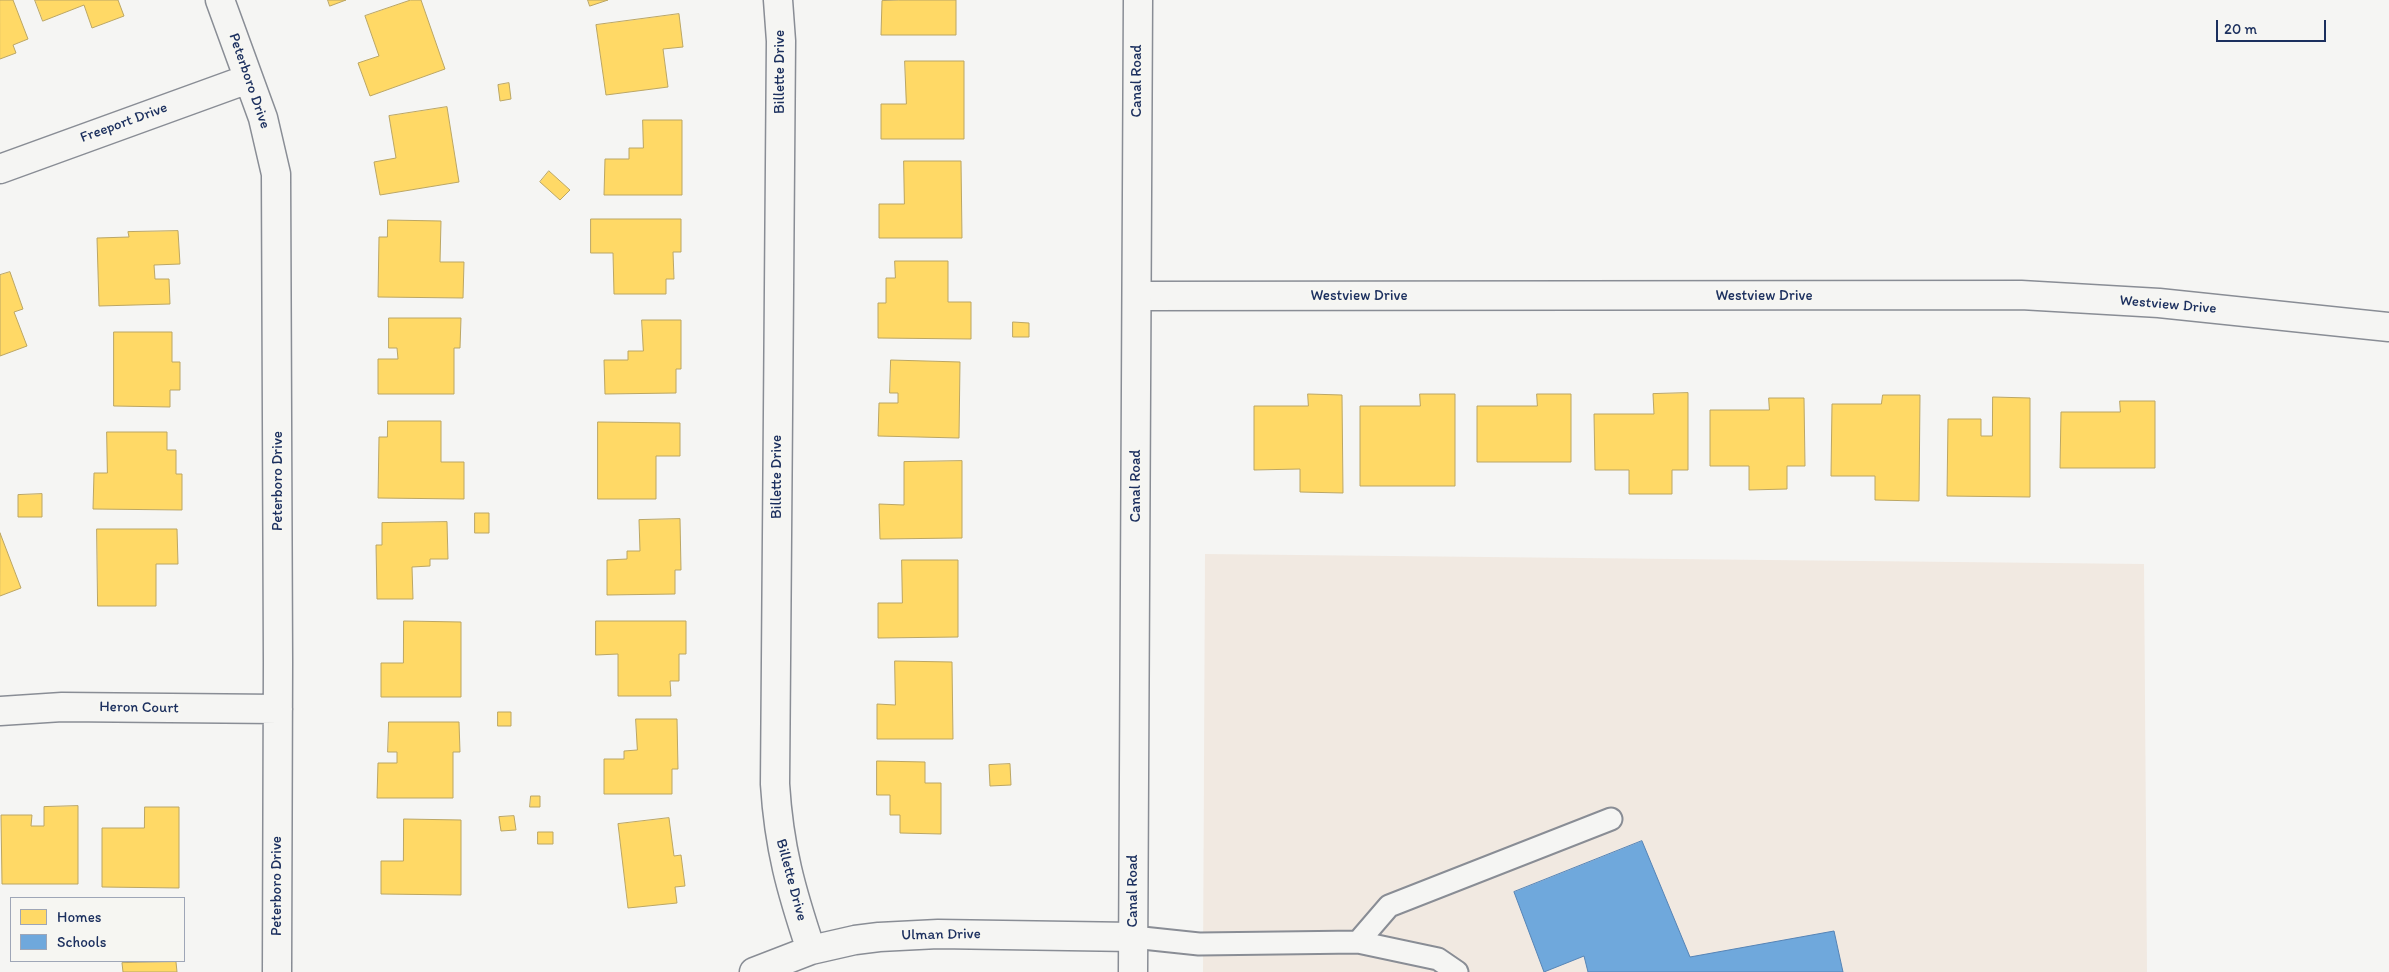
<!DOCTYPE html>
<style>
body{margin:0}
#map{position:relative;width:2389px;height:972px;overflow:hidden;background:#f5f5f3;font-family:Itim,sans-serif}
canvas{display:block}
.legend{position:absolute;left:10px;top:897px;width:175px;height:65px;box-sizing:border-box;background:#f6f6f2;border:1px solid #9ea6b7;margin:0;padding:6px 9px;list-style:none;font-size:15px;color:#1b2f5e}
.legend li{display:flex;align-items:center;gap:10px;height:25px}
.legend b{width:25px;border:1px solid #9ea6b7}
.scale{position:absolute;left:2216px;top:20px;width:110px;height:22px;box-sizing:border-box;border:2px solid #1b2f5e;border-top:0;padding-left:6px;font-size:15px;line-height:18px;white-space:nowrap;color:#1b2f5e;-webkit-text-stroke:4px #f6f6f2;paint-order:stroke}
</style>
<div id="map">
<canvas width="2389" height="972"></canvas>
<ul class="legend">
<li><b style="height:14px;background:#ffd966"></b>Homes</li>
<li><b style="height:14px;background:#6fa8dc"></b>Schools</li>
</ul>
<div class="scale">20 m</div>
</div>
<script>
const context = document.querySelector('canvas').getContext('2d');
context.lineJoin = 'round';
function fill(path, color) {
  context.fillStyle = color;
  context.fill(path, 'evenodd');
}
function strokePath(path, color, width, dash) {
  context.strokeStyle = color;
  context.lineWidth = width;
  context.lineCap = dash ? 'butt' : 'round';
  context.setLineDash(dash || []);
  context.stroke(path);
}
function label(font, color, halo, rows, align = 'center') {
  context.font = font + ' Itim,sans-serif';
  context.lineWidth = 5;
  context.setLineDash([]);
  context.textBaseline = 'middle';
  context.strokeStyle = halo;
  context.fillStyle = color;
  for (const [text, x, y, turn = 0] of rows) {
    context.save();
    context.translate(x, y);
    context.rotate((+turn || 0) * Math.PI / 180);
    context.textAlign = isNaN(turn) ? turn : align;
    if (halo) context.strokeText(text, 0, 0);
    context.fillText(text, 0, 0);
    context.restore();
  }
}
fill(new Path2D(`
 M1205,554L2144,564L2147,972H1203Z`), '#f1e9e1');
const homes = new Path2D(`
 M0,0H13L28,39L13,45L16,53L0,59Z
 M35,0H118L124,16L92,28L84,5L43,21Z
 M328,0H346L330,6Z
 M411,0H421L445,69L370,96L358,63L379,56L365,16Z
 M588,0H608L590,6Z
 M899,0H956V35H881L882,1Z
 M679,14L683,47L663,49L668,87L606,95L596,25Z
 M905,61H964V139H881V104H906Z
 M509,83L511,99L500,101L498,85Z
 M447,107L459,182L380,195L374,162L396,158L389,116Z
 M643,120H682V195H604L605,159H629V148H643Z
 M904,161H961L962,238H879V204H904Z
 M549,171L570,190L560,200L540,182Z
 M591,219H681V252H673L674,279H666V294H614L613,253H591Z
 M388,220L441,221L440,262H464L463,298L378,297L379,237H387Z
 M178,231L180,264L154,265L155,279H169L170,304L99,306L97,238L129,237L128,232Z
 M895,261H948V302H971V339L878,338V303H886V278H895Z
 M10,272L23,309L14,312L27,346L0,356V275Z
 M389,318H461L460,348H454V394H378V359H398L397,348H389Z
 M642,320H681V369H676V393L605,394L604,360H628V351H643Z
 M1013,322L1029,323V337H1013Z
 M114,332H172V362H180V390H170V407L114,406Z
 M891,360L960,362L959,438L878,436L879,403H898V393H890Z
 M1688,393V470H1672V494H1629V470H1595L1594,414H1654L1653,394Z
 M1308,394L1342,395L1343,493L1300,492V469L1254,470V406H1308Z
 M1420,394H1455V486H1360V406H1420Z
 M1537,394H1571V462H1477V406H1537Z
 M1883,395H1920L1919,501L1875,500V476H1831L1832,404H1881Z
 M1993,397L2030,398V497L1947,496L1948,419H1981V436H1992Z
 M1769,398H1804L1805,466H1787V489L1749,490V466H1710V410H1769Z
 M2120,401H2155V468H2060L2061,412H2120Z
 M388,421H441V462H464V499L378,498L379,437H387Z
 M598,422L680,423V456H656V499H598Z
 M107,432H167V450H176V474H182V510L93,509L94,473H107Z
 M962,461V538L880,539L879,504L904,505V462Z
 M42,494V517H18V495Z
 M475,513H489V533H475Z
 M680,519L681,570H675V594L607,595V560L627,559V551H640L639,520Z
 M447,522L448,559H430V566L412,567L413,599H377L376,545H382V523Z
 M97,529H177L178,564H156V606H98Z
 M0,533L21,588L0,596Z
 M902,560H958V637L878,638V603H902Z
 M404,621L461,622V697H381V663H403Z
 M596,621H686V654H679V681H670L671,696H618V654L596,655Z
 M895,661L952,662L953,739H877V704L895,705Z
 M498,712H511V726H498Z
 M636,719H677L678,769H672V794H604V759H624V751L637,750Z
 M389,722H459L460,752H453V798H377L378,763H397V752H388Z
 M877,761L925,762V783H941V834L900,833V815H890V795H877Z
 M1010,764L1011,785L990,786L989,765Z
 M531,796H540V807H530Z
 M78,806V884H2L1,815H32L31,826H44V807Z
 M145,807H179V888L102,887V828H144Z
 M514,816L516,830L501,831L499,817Z
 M669,818L674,856L681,855L685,886L675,887L677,903L628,908L618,824Z
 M404,819L461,820V895L381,894V861H403Z
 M538,832H553V844H538Z
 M176,962L177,972H123L122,963Z`);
fill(homes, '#ffd966');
strokePath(homes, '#bba664', 1);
const schools = new Path2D(`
 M1642,841L1690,957L1834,931L1843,972H1588L1584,956L1544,972L1514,892Z`);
fill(schools, '#6fa8dc');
strokePath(schools, '#5684b6', 1);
const lane = new Path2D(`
 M1133,937L1199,944L1358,942L1389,906L1611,819
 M1358,942L1438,959L1457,972`);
const street = new Path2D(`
 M220,0L263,118L276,174L278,662L277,972
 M778,0L781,41L775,784C779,848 791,890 811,950
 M0,169L248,79
 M1137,296L2021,295L2159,303L2389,327
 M0,711L62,707L278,709
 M754,972L811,950L855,940L879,937L938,934L1133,937`);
const secondary = new Path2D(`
 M1133,972L1138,0`);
strokePath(lane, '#898d95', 25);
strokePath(street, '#898d95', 31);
strokePath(secondary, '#898d95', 31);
strokePath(lane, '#f5f5f3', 21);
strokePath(street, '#f5f5f3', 28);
strokePath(secondary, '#f5f5f3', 28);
label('15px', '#1b2f5e', '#f6f6f2', [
 ["Billette Drive",780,72,-90],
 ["Peterboro Drive",249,81,71],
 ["Canal Road",1137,81,-90],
 ["Freeport Drive",124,123,-20],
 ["Westview Drive",1359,296],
 ["Westview Drive",1764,296],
 ["Westview Drive",2168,305,5],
 ["Billette Drive",777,477,-90],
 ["Peterboro Drive",278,481,-90],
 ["Canal Road",1136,486,-90],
 ["Heron Court",139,708,1],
 ["Billette Drive",791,880,75],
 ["Peterboro Drive",277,886,-90],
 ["Canal Road",1133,891,-90],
 ["Ulman Drive",941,935,-1]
]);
</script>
